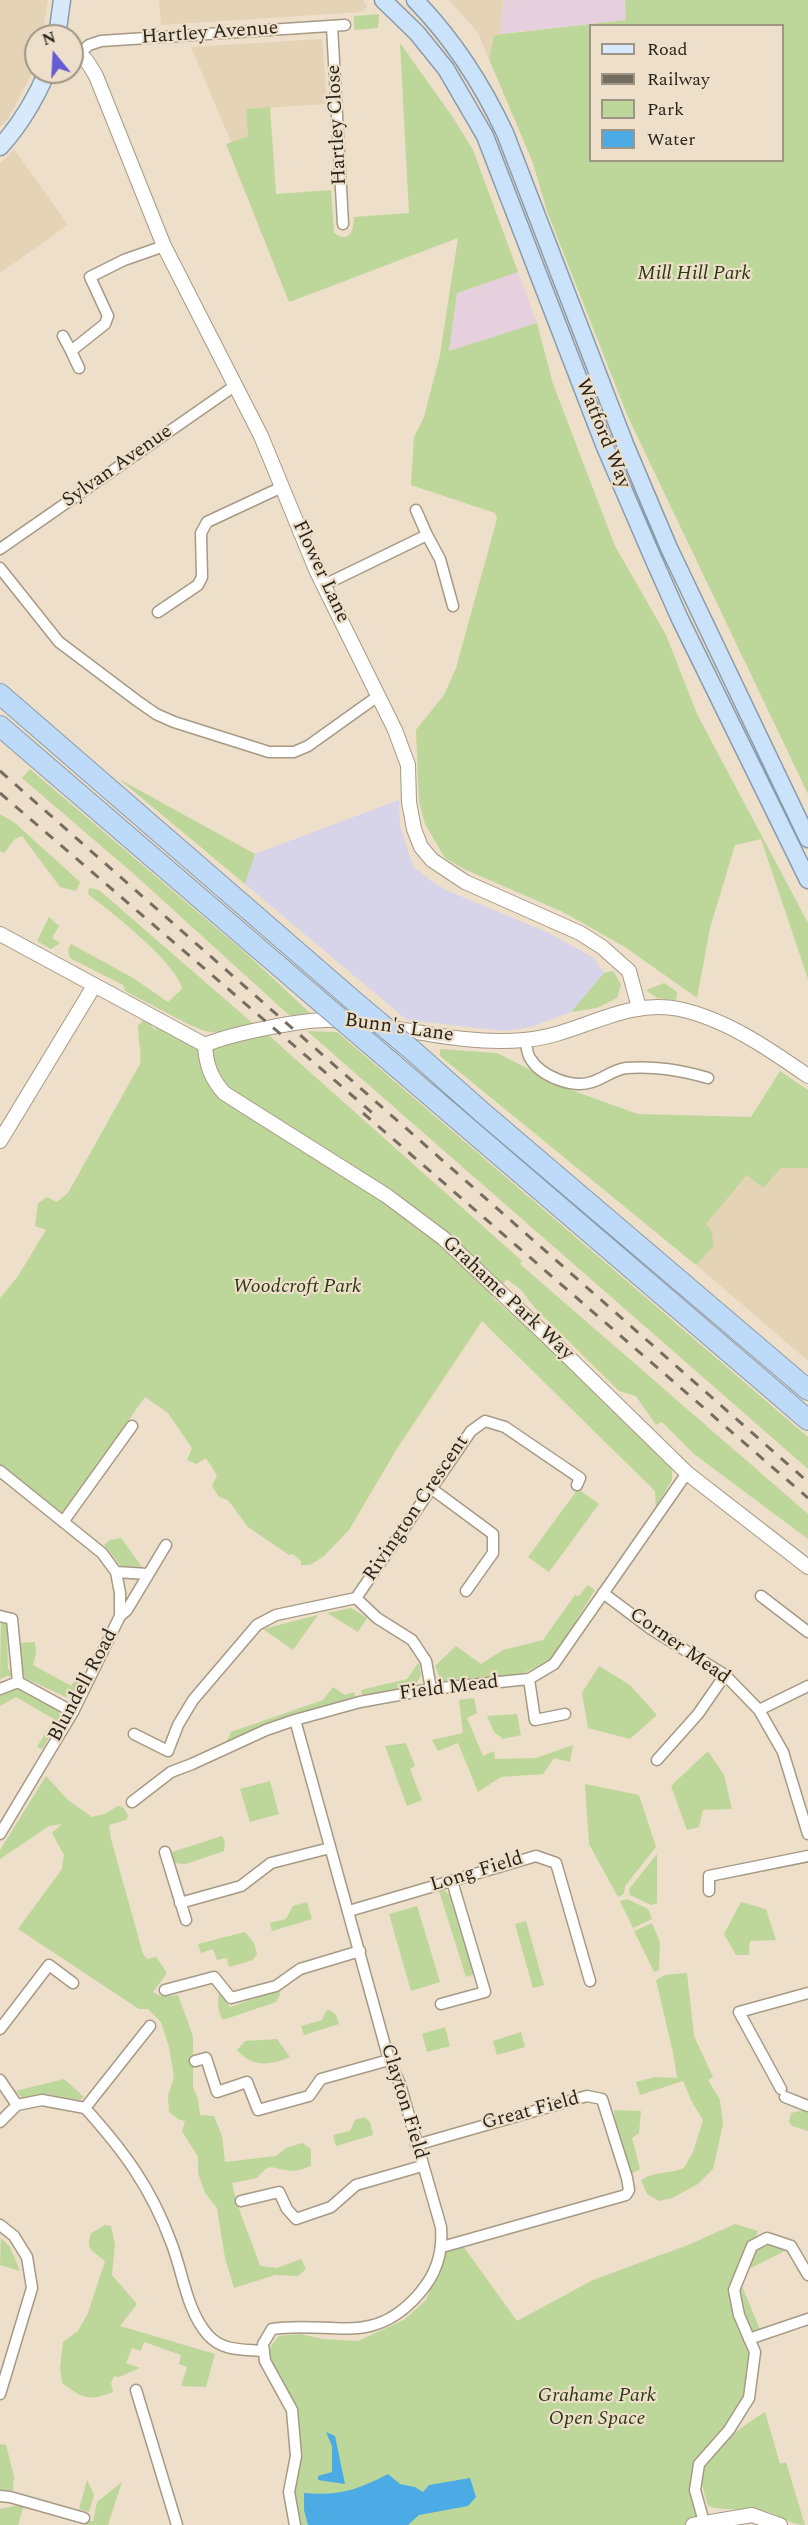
<!DOCTYPE html>
<style>
body{margin:0}
#map{position:relative;width:808px;height:2525px;overflow:hidden;background:#eddfc9;font-family:Spectral,serif}
canvas{display:block}
.legend{position:absolute;left:589px;top:24px;width:195px;height:138px;box-sizing:border-box;background:#eddfc9;border:2px solid #9f9584;margin:0;padding:8px 10px;list-style:none;font-size:18px;color:#2a251c}
.legend li{display:flex;align-items:center;gap:12px;height:30px}
.legend b{width:30px;border:2px solid #9f9584}
.north{position:absolute;left:24px;top:24px;width:60px;height:60px;box-sizing:border-box;background:#eddfc9;border:2px solid #9f9584;border-radius:50%;rotate:342deg;font-size:16px;font-weight:700;line-height:24px;text-align:center;color:#2a251c}
.north::after{content:'';display:block;margin:auto;width:21px;height:27px;background:#665bd4;clip-path:polygon(50% 0,100% 100%,50% 72%,0 100%)}
</style>
<div id="map">
<canvas width="808" height="2525"></canvas>
<ul class="legend">
<li><b style="height:8px;background:#d7e9fb"></b>Road</li>
<li><b style="height:8px;background:#756d5f"></b>Railway</li>
<li><b style="height:16px;background:#bdd699"></b>Park</li>
<li><b style="height:16px;background:#4cabe4"></b>Water</li>
</ul>
<div class="north">N</div>
</div>
<script>
const context = document.querySelector('canvas').getContext('2d');
context.lineJoin = 'round';
function fill(path, color) {
  context.fillStyle = color;
  context.fill(path, 'evenodd');
}
function strokePath(path, color, width, dash) {
  context.strokeStyle = color;
  context.lineWidth = width;
  context.lineCap = dash ? 'butt' : 'round';
  context.setLineDash(dash || []);
  context.stroke(path);
}
function label(font, color, halo, rows, align = 'center') {
  context.font = font + ' Spectral,serif';
  context.lineWidth = 4.5;
  context.setLineDash([]);
  context.textBaseline = 'middle';
  context.strokeStyle = halo;
  context.fillStyle = color;
  for (const [text, x, y, turn = 0] of rows) {
    context.save();
    context.translate(x, y);
    context.rotate((+turn || 0) * Math.PI / 180);
    context.textAlign = isNaN(turn) ? turn : align;
    if (halo) context.strokeText(text, 0, 0);
    context.fillText(text, 0, 0);
    context.restore();
  }
}
fill(new Path2D(`
 M0,0H48L42,36H36V59L31,75L8,119L0,127Z
 M159,0H363L367,6L362,12L161,25Z
 M449,0H504L500,34L494,35L489,59L478,33Z
 M322,39L327,104L246,109L248,136L231,142L191,47Z
 M14,149L68,225L0,273V164Z
 M781,1168H808V1361L696,1265L714,1246L705,1224L747,1175Z`), '#e5d3b6');
fill(new Path2D(`
 M399,800L400,826L413,866L430,880L448,891L549,933L594,958L604,973L571,1012L531,1027L505,1031L407,1020L245,884L255,854Z`), '#d7d4ea');
fill(new Path2D(`
 M504,0H625L627,20L500,34Z
 M518,272L537,323L449,352L457,293Z`), '#e6d0dd');
fill(new Path2D(`
 M625,0H808V794L628,417L547,211L533,163L489,59L494,35L626,20ZM590,26H782V160H590Z
 M379,14L378,28L354,30V16Z
 M400,43L454,119L473,150L518,272L457,293L449,351L537,323L553,384L615,546L666,635L697,714L808,923V979L761,839L735,845L710,928L697,998L625,947L563,912L464,869L445,858L425,824L419,802L416,730L444,695L456,668L497,519L495,513L411,485L414,437L424,417L440,355L458,238L289,302L226,144L248,136L246,109L270,107L276,194L331,190L334,233C349,244 354,231 354,217L409,213Z
 M30,769L249,956L310,1013L290,1016L135,875L22,778Z
 M119,779L255,854L245,884Z
 M0,814L15,823L80,882L76,891L60,887L22,836L15,839L4,853L0,851Z
 M89,888L99,890L257,1027L220,1033L205,1031L190,1025L125,991L123,985L70,958L68,950L71,944L133,978L168,1002L182,989C179,965 109,910 88,894Z
 M49,917L59,926L52,938L60,943L51,949L37,941Z
 M613,971L621,984L617,998L597,1008L571,1012L604,973Z
 M664,983L677,992L676,1000L657,998L646,990Z
 M152,1015L205,1045L265,1032L522,1261L520,1264L808,1514V1539L694,1454L662,1422L656,1425L636,1396L619,1391L535,1308L521,1290L507,1279L492,1297L546,1345L672,1467V1480L656,1507L655,1491L482,1321L398,1447L349,1530L324,1556L310,1565H301V1561L293,1554L289,1555L248,1527L228,1500L219,1497L212,1486L217,1475L206,1458L196,1464L187,1460L192,1448L168,1413L145,1397L58,1519L0,1471V1298L18,1276L46,1230L35,1226L38,1203L47,1197L57,1202L68,1193L140,1064C142,1051 138,1040 138,1026L145,1018L156,1031Z
 M307,1031L337,1032L808,1437V1469Z
 M440,1049L497,1053L568,1089L638,1114L751,1117L780,1071L808,1090V1168H781L763,1188L747,1175L706,1224L711,1230L714,1246L696,1265L440,1056Z
 M578,1489L599,1504L549,1572L528,1557Z
 M121,1538L142,1567L121,1566L104,1545L110,1540Z
 M588,1585L595,1590L553,1658L524,1673L442,1682L435,1666L456,1646L481,1664L503,1650L543,1640L575,1595L579,1596Z
 M351,1608L367,1618L358,1632L327,1613Z
 M318,1615L293,1650L263,1629Z
 M1,1620L7,1623L11,1631L7,1634L8,1668L14,1677L7,1676L0,1679Z
 M35,1642L36,1654L33,1665L71,1686L81,1671L85,1674L72,1695L66,1697L23,1677L20,1643Z
 M419,1662L421,1676L415,1685L362,1696L361,1690L407,1679Z
 M599,1666L630,1685L657,1715L630,1739L588,1728L582,1693Z
 M15,1686L58,1709L61,1718L42,1749L37,1747L54,1719L16,1697L0,1706V1693Z
 M333,1687L345,1695L354,1692L356,1698L323,1707L225,1745L231,1732L323,1700Z
 M474,1698L477,1713L467,1718L483,1756L494,1751L495,1759L536,1758L573,1745L570,1762L554,1758L543,1774L501,1777L478,1792L458,1743L438,1751L432,1740L463,1733L459,1700Z
 M517,1714L521,1735L503,1739L494,1732L487,1716Z
 M406,1743L415,1766L410,1769L422,1800L407,1806L385,1746Z
 M708,1751L724,1775L732,1809L703,1810L699,1827L687,1830L671,1786Z
 M46,1776L68,1800L92,1817L104,1814L118,1806L124,1808L128,1816L126,1820L109,1825L111,1839L143,1954L147,1959L156,1957L167,1973L153,1992L160,1996L178,1995L193,2036V2087L198,2099L200,2115L214,2116L222,2136L225,2162L276,2156L286,2148L302,2143L311,2149V2166C305,2168 298,2171 292,2171C273,2170 271,2160 257,2178L232,2183C238,2212 251,2238 260,2266L277,2268L301,2259L306,2269L298,2276L275,2275L234,2288L225,2258L217,2208L205,2193L198,2173V2157L182,2131L185,2121L178,2119L169,2112L168,2096L174,2077L169,2047L161,2022L148,2009H139L18,1929L62,1869L64,1855L52,1833L62,1824L49,1826L0,1859V1850Z
 M270,1781L279,1814L250,1822L240,1789Z
 M585,1784L639,1795L656,1847L625,1886L624,1894L618,1897L589,1844Z
 M222,1836L225,1841L224,1851L186,1864L174,1863L172,1852Z
 M657,1854V1903L651,1905L630,1895L629,1889Z
 M443,1889L453,1898L475,1974L466,1977L439,1891Z
 M627,1899L648,1909L652,1919L633,1928L620,1901Z
 M307,1902L312,1919L272,1931L270,1923L286,1919L293,1906Z
 M741,1902L766,1909L776,1940L750,1941L749,1955H736L724,1934Z
 M417,1906L440,1982L411,1991L389,1914Z
 M526,1921L544,1985L533,1988L515,1924Z
 M652,1923L660,1942L659,1970L654,1972L634,1931Z
 M245,1932L254,1943L257,1954L253,1960L229,1967L227,1958L217,1960L213,1949L201,1953L198,1944Z
 M687,1973L694,2036L713,2077L708,2080L720,2100L723,2124L713,2169L698,2184L672,2198L659,2201L647,2194L641,2180C654,2171 670,2174 684,2168L693,2152L703,2120L692,2102L683,2081L640,2095L636,2082L655,2077L677,2078L674,2057L656,1980L665,1975Z
 M279,1990L280,1995L276,2002L223,2020C218,2012 217,2002 219,1992L230,2007Z
 M330,2010L336,2015L339,2024L304,2035L301,2026L322,2020L326,2011Z
 M445,2027L450,2046L427,2052L422,2034Z
 M521,2032L525,2047L497,2055L493,2041Z
 M277,2039L290,2057C270,2066 252,2067 237,2050L245,2041Z
 M64,2079L84,2097L79,2100L46,2094L23,2099L16,2091Z
 M808,2109V2131L792,2126L789,2122L791,2113Z
 M614,2110L641,2111L639,2133L632,2138L640,2169L631,2174L616,2130Z
 M364,2117L370,2122L373,2135L336,2146L333,2135L350,2131L355,2120Z
 M735,2224L758,2231L735,2288L755,2353L749,2399L699,2463L695,2492L704,2522L694,2525H295L293,2409L265,2361L271,2346L279,2336L300,2334L323,2339L358,2341L404,2320L426,2300L449,2242L463,2246L517,2321L593,2280L688,2245Z
 M105,2225L111,2226L115,2245L112,2275L137,2304L120,2326L215,2354L206,2387L181,2386L187,2367L179,2364L181,2355L144,2342L141,2351L132,2348L126,2363L140,2368L119,2377L114,2376L111,2383L113,2392C87,2402 83,2398 62,2383L60,2368L63,2342L78,2331L88,2313L105,2261C93,2250 85,2251 91,2233Z
 M1,2238L10,2247L20,2271L0,2265Z
 M763,2244L778,2245L785,2251L747,2270C750,2260 752,2248 763,2244Z
 M742,2286L761,2332L751,2335L739,2298Z
 M765,2412L780,2464L786,2462L805,2525C790,2525 779,2514 765,2511C746,2507 726,2512 708,2506C706,2499 703,2490 702,2483C700,2454 744,2425 765,2412Z
 M0,2444L6,2445L14,2477L13,2490L0,2491Z
 M87,2480L94,2495L89,2512L79,2509Z
 M122,2482L108,2525H85L86,2521H93L97,2502Z
 M19,2505H24L18,2525H0V2509Z`), '#bdd699');
fill(new Path2D(`
 M326,2432L335,2436L345,2484L318,2480V2476L332,2472V2446Z
 M388,2474L400,2484L415,2487L423,2492L429,2485L470,2478L476,2497L468,2506L419,2515L408,2525H308L304,2510V2493C340,2496 357,2490 388,2474Z`), '#4cabe4');
const minor = new Path2D(`
 M332,26L343,224
 M79,54L89,45L101,41L345,25
 M63,336L71,351
 M79,368L71,351L105,324L108,316L90,277L124,260L164,246
 M416,510L427,535
 M0,549L236,385
 M0,568L59,642L136,700L156,714L174,722L269,752H294L308,746L378,696
 M324,585L427,535L440,559L453,606
 M158,612L198,585L202,577L201,533L207,522L282,487
 M525,1040C527,1046 527,1054 530,1058C540,1076 573,1089 592,1082C605,1078 612,1070 626,1068C656,1066 680,1070 708,1078
 M0,1471L102,1553L116,1572L120,1593V1616L73,1712L0,1834
 M432,1489L493,1534V1553L466,1591
 M63,1522L132,1426
 M116,1572L148,1574
 M603,1593L651,1629L725,1675L759,1710L783,1752L808,1834
 M761,1596L808,1632
 M356,1598L471,1431L485,1421L505,1427L580,1478L577,1485
 M356,1598L377,1618L412,1640L426,1661L431,1689
 M0,1616L12,1619L18,1682
 M120,1616L127,1610L166,1545
 M529,1679L535,1720L565,1714
 M18,1682L73,1712
 M0,1689L18,1682
 M759,1710L808,1686
 M295,1720L389,2060L400,2084L441,2227C443,2254 436,2275 418,2295C371,2348 331,2320 272,2329L263,2344L265,2361L292,2410L296,2456L289,2492L295,2525
 M134,1734L168,1751L178,1725L193,1700L257,1625L276,1615L356,1598
 M657,1760L698,1714L725,1675
 M132,1802L171,1772L192,1764L266,1730L295,1720L360,1702L431,1689L529,1679L554,1664L687,1473
 M165,1852L186,1920
 M709,1891V1876L808,1856
 M180,1903L241,1886L271,1863L330,1848
 M349,1911L536,1856L556,1863L590,1981
 M165,1990L214,1977L231,1998L276,1986L300,1969L360,1951
 M441,2004L485,1992L452,1881
 M0,2029L49,1965L73,1983
 M195,2061L206,2058L217,2092L247,2082L258,2110L309,2096L321,2079L389,2060
 M0,2080L17,2105
 M781,2089L739,2012L808,1993
 M785,2097L808,2106
 M85,2108C124,2151 151,2188 171,2242C183,2272 186,2310 208,2335C223,2352 244,2349 264,2351
 M85,2108L150,2026
 M0,2122L17,2105L42,2100L85,2108
 M416,2145L587,2096L602,2099L627,2178L629,2190L626,2195L442,2247
 M241,2201L279,2192L287,2209L296,2219L331,2207L356,2185L422,2166
 M0,2225L14,2236L27,2257L32,2288L0,2394
 M749,2339L808,2319
 M136,2390L177,2525
 M0,2496L10,2497L84,2518
 M704,2522L695,2490L699,2464L729,2430L749,2398L755,2352L739,2315L734,2290L752,2246L767,2238L791,2246L808,2275`);
const tertiary = new Path2D(`
 M72,52C86,55 89,65 96,76L164,246L261,436L317,572L395,730L408,765L409,802L414,829L421,847L432,860L465,882L580,933L602,947L629,971L639,1008
 M0,934L205,1045
 M205,1045C206,1065 211,1078 224,1093L387,1196L443,1238L550,1339L687,1473L808,1567
 M205,1045C229,1034 304,1019 330,1020C394,1024 459,1046 524,1040C578,1036 623,998 679,1009C726,1019 769,1049 808,1076
 M0,1141L94,986
 M693,2525L752,2515L780,2525`);
const primary = new Path2D(`
 M57,36L62,0
 M0,147C21,124 35,100 47,72`);
const trunk = new Path2D(`
 M383,0L417,33L446,69L485,136L605,447L652,556L680,619L808,880
 M415,0C453,39 482,84 505,133L625,444L669,548L808,839`);
const motorway = new Path2D(`
 M0,694L362,1008
 M0,726L316,998
 M357,1033L808,1420
 M412,1050L483,1113L808,1390`);
strokePath(minor, '#a79a85', 13);
strokePath(tertiary, '#a79a85', 16);
strokePath(primary, '#8a9bab', 19);
strokePath(trunk, '#8a9bab', 19);
strokePath(motorway, '#8a9bab', 22);
strokePath(minor, '#fff', 10);
strokePath(tertiary, '#fff', 14);
strokePath(primary, '#d7e9fb', 16);
strokePath(trunk, '#cae2fa', 16);
strokePath(motorway, '#bddaf8', 20);
strokePath(new Path2D(`
 M0,771L808,1482
 M0,793L376,1116
 M363,1113L808,1498`), '#756d5f', 3, [10, 10]);
const motorwayBridge = new Path2D(`
 M316,998L357,1033
 M362,1008L412,1050`);
strokePath(motorwayBridge, '#8a9bab', 22, []);
strokePath(motorwayBridge, '#bddaf8', 20);
label('20px', '#2a251c', '#eddfc9', [
 ["Hartley Avenue",210,34,-4],
 ["Hartley Close",338,125,-93],
 ["Watford Way",602,434,68],
 ["Sylvan Avenue",118,467,-35],
 ["Flower Lane",320,572,65],
 ["Bunn's Lane",399,1029,8],
 ["Grahame Park Way",507,1299,43],
 ["Rivington Crescent",417,1509,-56],
 ["Corner Mead",679,1647,35],
 ["Blundell Road",84,1686,-62],
 ["Field Mead",449,1689,-7],
 ["Long Field",477,1873,-17],
 ["Clayton Field",403,2102,73],
 ["Great Field",531,2112,-15]
]);
label('italic 20px', '#2c3914', '#eddfc9', [
 ["Mill Hill Park",694,275],
 ["Woodcroft Park",297,1288],
 ["Grahame Park",597,2397],
 ["Open Space",597,2420]
]);
</script>
